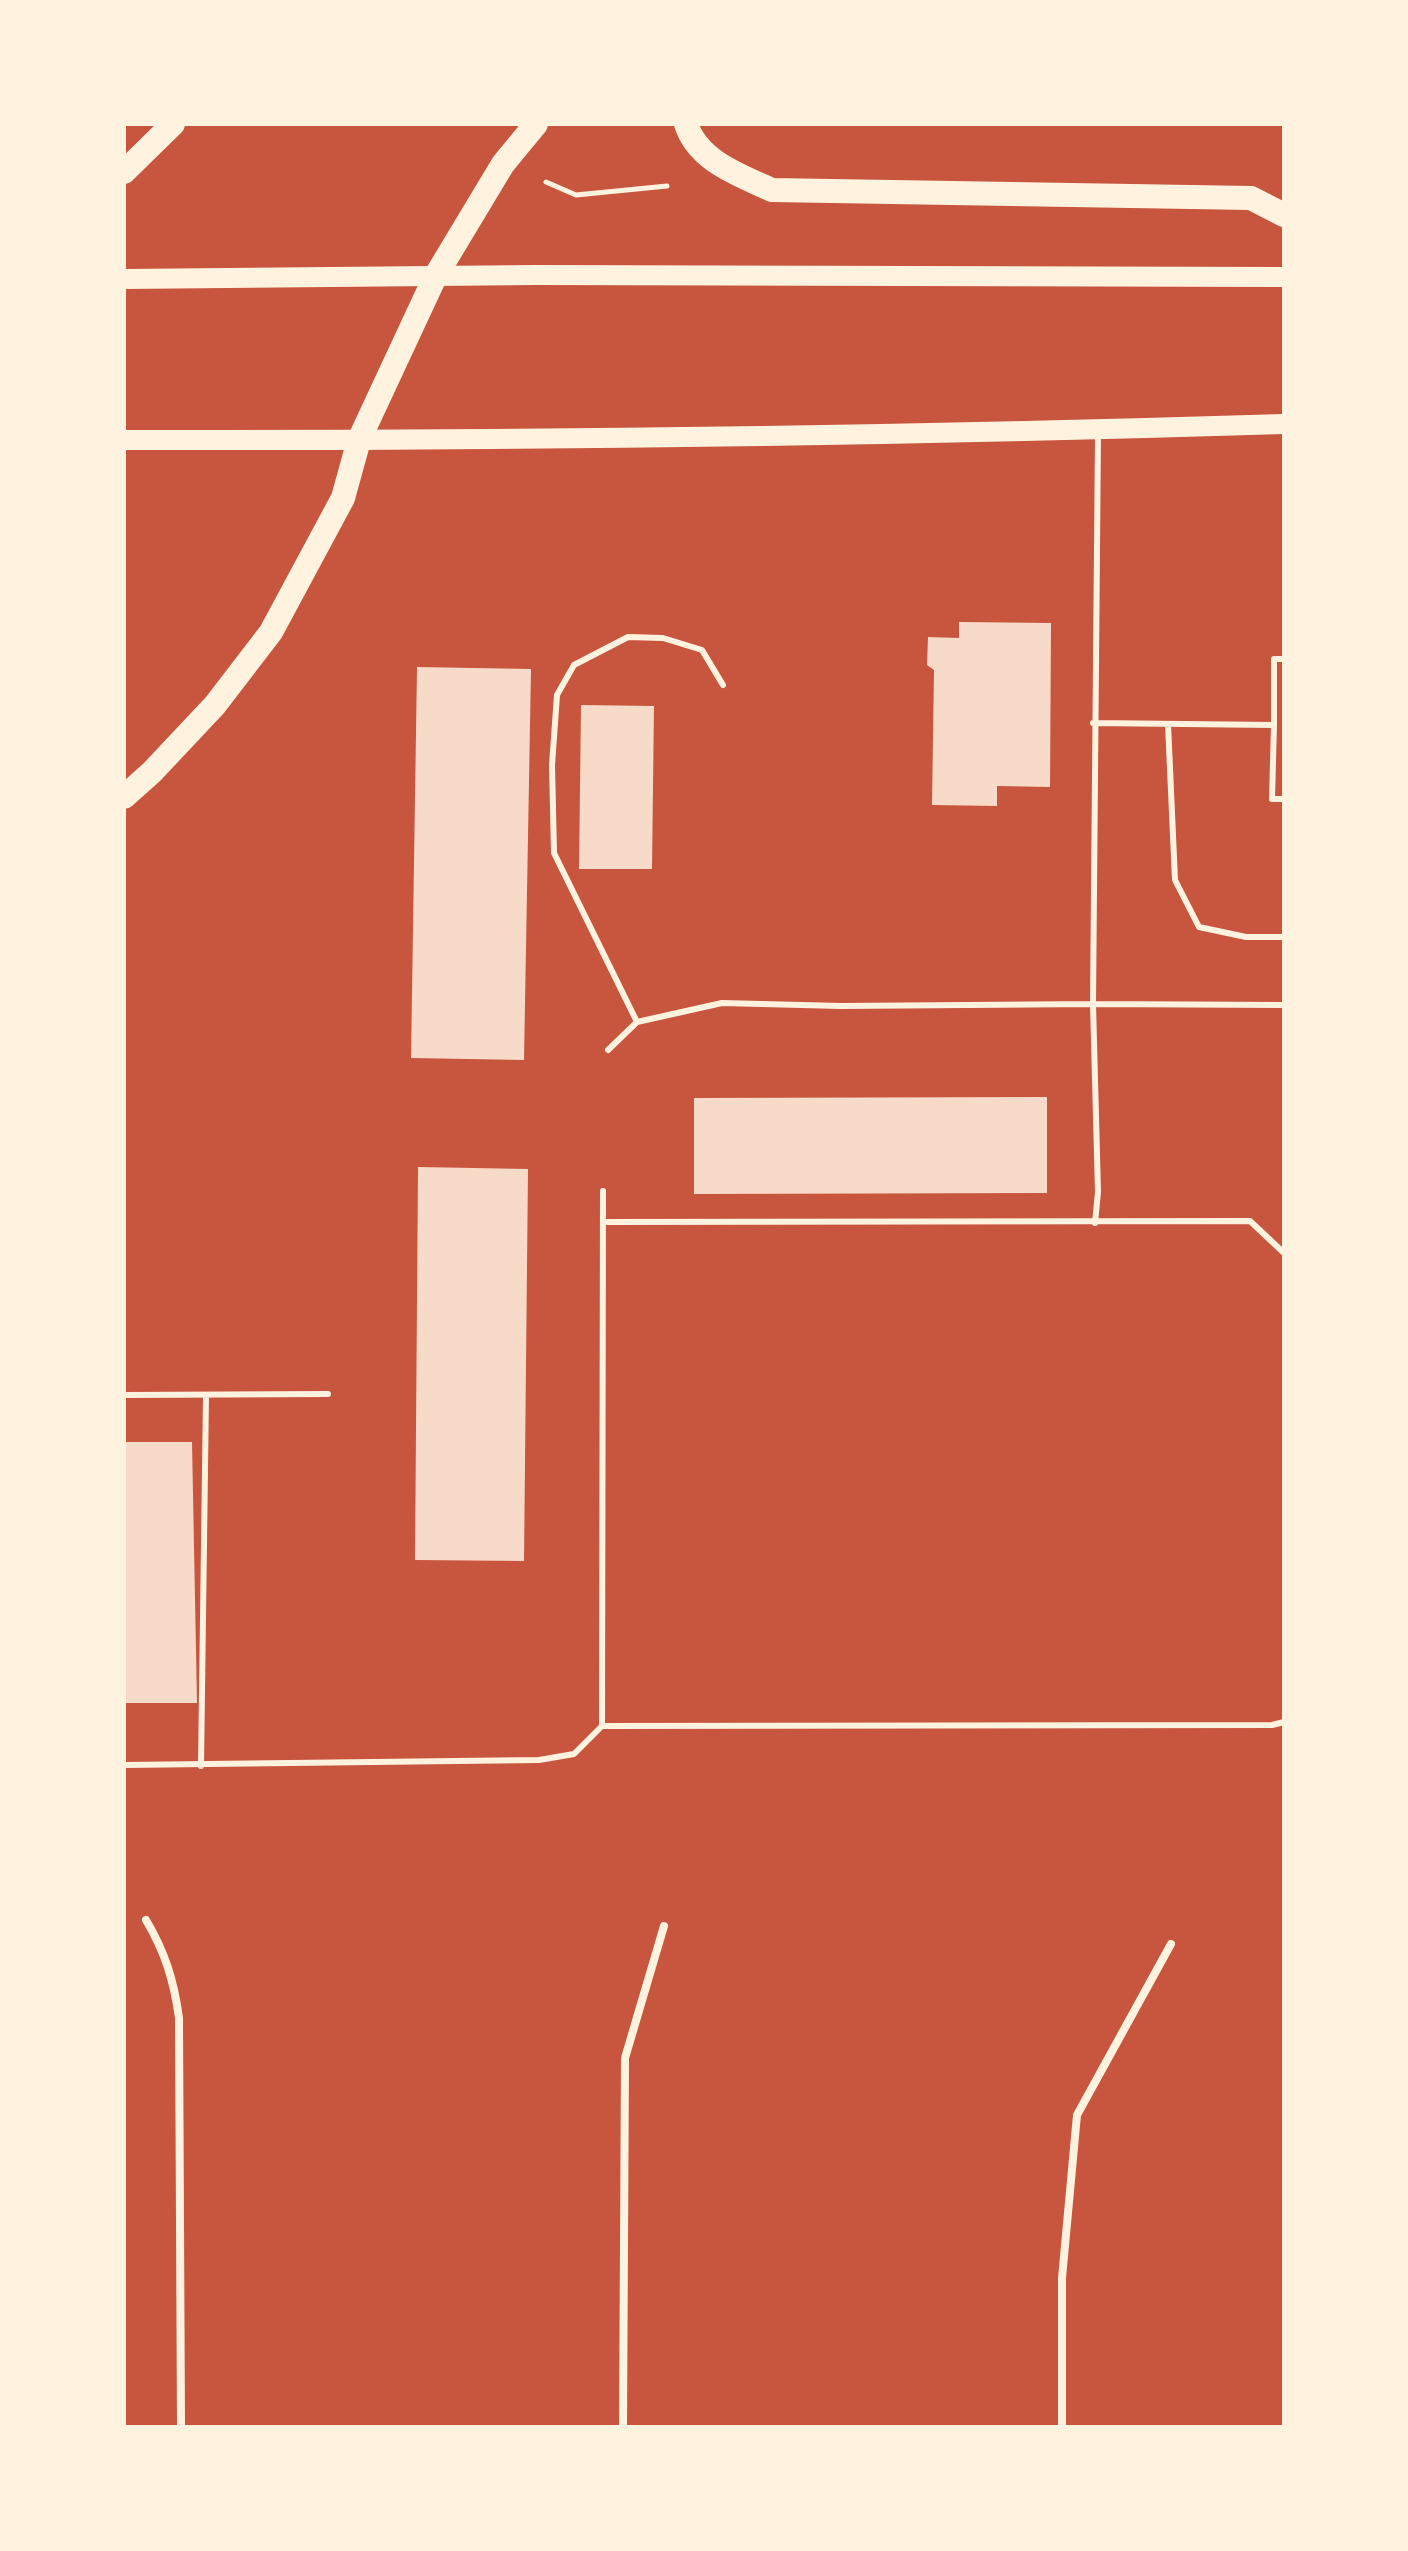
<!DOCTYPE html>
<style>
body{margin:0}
#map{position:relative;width:1408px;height:2551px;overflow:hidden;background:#c8553d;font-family:Roboto,sans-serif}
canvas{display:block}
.frame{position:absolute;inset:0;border:126px solid #fff3e0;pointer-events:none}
</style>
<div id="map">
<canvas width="1408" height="2551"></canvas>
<div class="frame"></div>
</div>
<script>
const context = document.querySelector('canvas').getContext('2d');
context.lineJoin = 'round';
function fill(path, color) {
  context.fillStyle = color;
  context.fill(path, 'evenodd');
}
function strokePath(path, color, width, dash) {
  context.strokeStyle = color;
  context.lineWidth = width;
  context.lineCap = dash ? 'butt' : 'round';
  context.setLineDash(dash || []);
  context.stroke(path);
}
fill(new Path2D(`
 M959,622L1051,623L1050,787L997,786V806L932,805L934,670L927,665L928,637L959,638Z
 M417,667L531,669L524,1060L411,1058Z
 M581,705L654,706L652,869H579Z
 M1047,1097V1193L694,1194V1098Z
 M418,1167L528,1169L524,1561L415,1560Z
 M124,1442H192L197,1703H124Z`), '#f7dbc8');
strokePath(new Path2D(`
 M546,182L576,195L667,186`), '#fff3e0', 5);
strokePath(new Path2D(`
 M1098,434L1093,1004L1284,1005
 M1093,723L1274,725L1272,799H1284
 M1168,724L1175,880L1199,927L1246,937H1284
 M1274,725V659H1284
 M637,1022L554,853L552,765L557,695L574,665L628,637L663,638L702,650L723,685
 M608,1050L637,1022L722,1003L841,1006L1093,1004L1098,1192L1095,1223
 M603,1222L1250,1221L1284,1253
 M124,1395L328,1394
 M602,1726L1272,1725L1284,1722
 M124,1765L539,1760L574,1754L602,1726L603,1191
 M201,1766L206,1395`), '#fff3e0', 6);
strokePath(new Path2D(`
 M146,1920C165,1952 174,1981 179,2018L181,2427
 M623,2427L625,2058L664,1926
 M1062,2427V2278L1077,2115L1171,1944`), '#fff3e0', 8);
strokePath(new Path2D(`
 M124,279L536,275L1284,277
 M124,440C511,441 897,436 1284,424`), '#fff3e0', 20);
strokePath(new Path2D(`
 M686,124C698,161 739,175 772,190L1251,198L1284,215
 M124,172L173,124
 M124,797L152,772L215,705L271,632L343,498L359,440L435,277L503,164L536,124`), '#fff3e0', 24);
</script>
